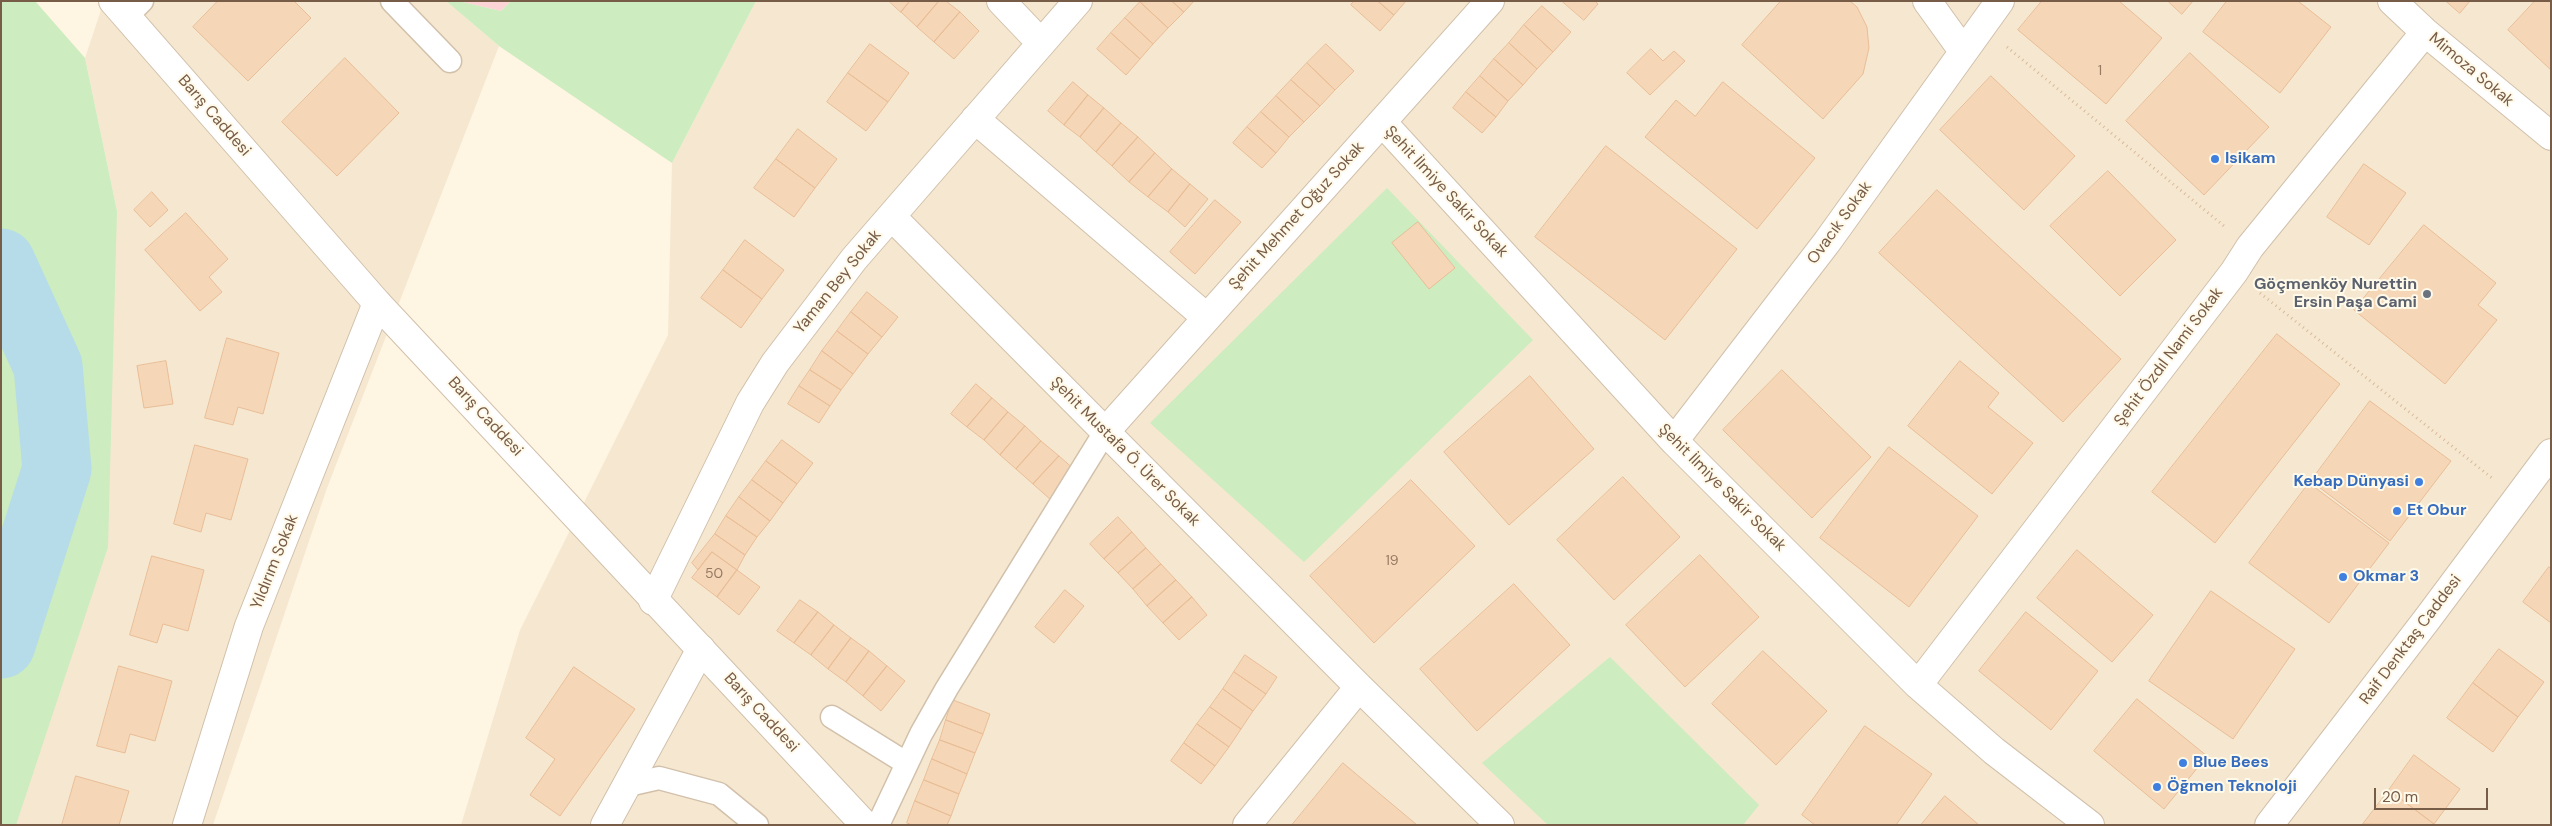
<!DOCTYPE html>
<meta charset="utf-8">
<style>
body{margin:0}
#map{position:relative;width:2552px;height:826px;overflow:hidden;background:#fef5e2;font-family:"DM Sans",sans-serif}
canvas{display:block}
.frame{position:absolute;inset:0;border:2px solid #775c47;pointer-events:none}
.scale{position:absolute;left:2374px;top:788px;width:114px;height:22px;box-sizing:border-box;border:2px solid #775c47;border-top:0;padding-left:6px;font-size:15px;line-height:18px;white-space:nowrap;color:#775c47;-webkit-text-stroke:4px #fff9e9;paint-order:stroke}
</style>
<div id="map">
<canvas width="2552" height="826"></canvas>
<div class="frame"></div>
<div class="scale">20 m</div>
</div>
<script>
const context = document.querySelector('canvas').getContext('2d');
context.lineJoin = 'round';
function fill(path, color) {
  context.fillStyle = color;
  context.fill(path, 'evenodd');
}
function strokePath(path, color, width, dash) {
  context.strokeStyle = color;
  context.lineWidth = width;
  context.lineCap = dash ? 'butt' : 'round';
  context.setLineDash(dash || []);
  context.stroke(path);
}
function label(font, color, halo, rows, align = 'center') {
  context.font = font + ' "DM Sans",sans-serif';
  context.lineWidth = 4;
  context.setLineDash([]);
  context.textBaseline = 'middle';
  context.strokeStyle = halo;
  context.fillStyle = color;
  for (const [text, x, y, turn = 0] of rows) {
    context.save();
    context.translate(x, y);
    context.rotate((+turn || 0) * Math.PI / 180);
    context.textAlign = isNaN(turn) ? turn : align;
    if (halo) context.strokeText(text, 0, 0);
    context.fillText(text, 0, 0);
    context.restore();
  }
}
fill(new Path2D(`
 M104,1H446L499,46L327,488L213,825H10L117,211L85,58Z
 M756,1H2551V825H461L520,630L668,335L672,163Z`), '#f6e8d0');
fill(new Path2D(`
 M458,1H511L501,11Z`), '#fcd4d5');
fill(new Path2D(`
 M1,1H35L85,58L117,211L108,547L16,825H1Z
 M446,1H458L501,11L511,1H756L672,163L499,46Z
 M1387,188L1533,340L1304,562L1150,423Z
 M1610,657L1759,805L1743,825H1548L1482,763Z`), '#cdecbf');
strokePath(new Path2D(`
 M1,263L48,366L57,469L1,644`), '#b5dce8', 69);
const building = new Path2D(`
 M218,1H294L311,18L248,81L193,27Z
 M889,1H910L901,12Z
 M910,1H939L917,27L901,12Z
 M939,1H946L960,12L934,42L917,27Z
 M1172,1H1194L1184,12Z
 M1172,1L1184,12L1168,28L1140,2Z
 M1354,1H1378L1394,15L1380,31L1351,5Z
 M1378,1H1406L1394,15Z
 M1562,1H1595L1598,4L1584,20Z
 M1781,1H1850L1857,7L1867,27L1869,48L1863,74L1823,119L1742,45Z
 M2042,1H2119L2162,38L2106,104L2018,30Z
 M2168,1H2193L2182,14Z
 M2227,1H2298L2331,27L2280,93L2203,32Z
 M2446,1H2470L2460,13Z
 M2535,1H2551V70L2508,30Z
 M1140,2L1168,28L1153,44L1125,18Z
 M1542,6L1571,32L1553,52L1524,25Z
 M960,12L979,31L954,59L934,42Z
 M1125,18L1153,44L1140,59L1111,33Z
 M1524,25L1553,52L1537,69L1509,43Z
 M1111,33L1140,59L1126,75L1097,49Z
 M1509,43L1537,69L1523,85L1494,59Z
 M870,44L909,73L888,102L848,73Z
 M1326,44L1354,71L1335,90L1307,63Z
 M1651,49L1663,61L1674,51L1685,61L1650,95L1627,73Z
 M2190,53L2269,127L2204,195L2126,121Z
 M345,58L399,113L337,176L282,122Z
 M1494,59L1523,85L1508,101L1480,76Z
 M1307,63L1335,90L1320,106L1291,80Z
 M848,73L888,102L866,131L827,102Z
 M1480,76L1508,101L1496,117L1466,92Z
 M1991,76L2075,156L2024,210L1940,130Z
 M1291,80L1320,106L1304,122L1276,96Z
 M1073,82L1088,95L1064,125L1048,111Z
 M1723,82L1815,158L1757,229L1645,137L1676,100L1695,116Z
 M1466,92L1496,117L1482,133L1453,108Z
 M1088,95L1104,108L1080,137L1064,125Z
 M1276,96L1304,122L1289,137L1261,112Z
 M1104,108L1121,123L1096,152L1080,137Z
 M1261,112L1289,137L1276,153L1247,127Z
 M1121,123L1138,137L1112,166L1096,152Z
 M1247,127L1276,153L1262,168L1233,143Z
 M798,129L837,159L815,188L776,159Z
 M1138,137L1155,153L1129,182L1112,166Z
 M1606,146L1737,249L1665,340L1535,237Z
 M1155,153L1172,169L1148,197L1129,182Z
 M776,159L815,188L794,217L754,188Z
 M2364,164L2406,193L2369,245L2327,217Z
 M1172,169L1190,184L1168,212L1148,197Z
 M2108,171L2176,240L2120,296L2050,226Z
 M1190,184L1208,199L1185,227L1168,212Z
 M1937,190L2121,359L2063,422L1879,253Z
 M152,192L168,210L150,227L134,210Z
 M1215,200L1241,222L1195,274L1170,252Z
 M186,213L228,259L209,277L222,292L200,311L145,250Z
 M1418,222L1455,268L1429,289L1392,243Z
 M2424,225L2496,283L2478,305L2497,320L2445,384L2354,310Z
 M745,240L784,270L762,299L723,270Z
 M723,270L762,299L741,328L701,298Z
 M867,292L898,317L882,337L851,312Z
 M851,312L882,337L868,354L837,331Z
 M837,331L868,354L853,374L822,351Z
 M2277,334L2340,384L2215,543L2152,492Z
 M227,338L279,353L263,414L238,407L233,425L205,418Z
 M822,351L853,374L841,390L810,370Z
 M166,361L173,404L144,408L137,366Z
 M1960,361L1999,393L1988,407L2033,443L1992,494L1908,426Z
 M810,370L841,390L830,406L799,386Z
 M1782,370L1871,457L1812,518L1723,430Z
 M1530,376L1594,449L1509,525L1444,452Z
 M976,384L992,398L967,427L951,414Z
 M799,386L830,406L819,423L788,404Z
 M992,398L1008,412L984,440L967,427Z
 M2370,401L2451,461L2390,541L2311,481Z
 M1008,412L1025,426L1000,455L984,440Z
 M1025,426L1041,441L1016,469L1000,455Z
 M782,440L813,463L797,484L766,461Z
 M1041,441L1059,456L1033,484L1016,469Z
 M195,445L248,459L231,520L206,513L201,532L174,524Z
 M1889,447L1978,516L1909,607L1820,538Z
 M1059,456L1076,471L1051,500L1033,484Z
 M766,461L797,484L783,503L752,480Z
 M1623,477L1680,537L1614,600L1557,540Z
 M752,480L783,503L770,521L739,497Z
 M1411,480L1475,546L1374,643L1310,576Z
 M2309,483L2389,543L2329,623L2249,563Z
 M739,497L770,521L757,537L726,516Z
 M726,516L757,537L745,555L715,534Z
 M1118,517L1132,532L1104,559L1090,544Z
 M1132,532L1146,548L1118,573L1104,559Z
 M715,534L745,555L737,570L712,552L698,570L692,563Z
 M1146,548L1161,564L1133,589L1118,573Z
 M2077,550L2153,615L2112,662L2037,598Z
 M712,552L737,570L717,597L692,578Z
 M1700,555L1759,617L1685,687L1626,625Z
 M152,556L204,570L188,631L163,624L157,643L130,635Z
 M1161,564L1176,580L1147,606L1133,589Z
 M2549,567L2551,569V623L2523,602Z
 M737,570L760,587L739,615L717,597Z
 M1176,580L1192,597L1163,623L1147,606Z
 M1514,584L1570,645L1477,731L1420,669Z
 M1065,590L1084,606L1054,643L1035,627Z
 M2211,591L2295,649L2233,739L2149,681Z
 M1192,597L1207,615L1179,640L1163,623Z
 M800,600L818,612L794,643L777,631Z
 M818,612L834,625L811,655L794,643Z
 M2026,612L2098,671L2051,730L1979,671Z
 M834,625L851,638L828,669L811,655Z
 M851,638L869,651L846,682L828,669Z
 M2499,649L2544,682L2518,717L2473,683Z
 M869,651L887,666L863,696L846,682Z
 M1763,651L1827,711L1776,765L1712,704Z
 M1245,655L1277,677L1266,694L1234,672Z
 M119,666L172,681L155,741L130,734L125,753L97,746Z
 M887,666L905,681L881,711L863,696Z
 M574,667L635,709L560,816L530,795L555,759L526,738Z
 M1234,672L1266,694L1253,711L1223,689Z
 M2473,683L2518,717L2493,752L2447,718Z
 M1223,689L1253,711L1241,729L1210,707Z
 M2137,699L2207,756L2164,809L2094,751Z
 M953,700L990,714L983,734L946,720Z
 M1210,707L1241,729L1229,747L1197,724Z
 M946,720L983,734L975,753L940,740Z
 M1197,724L1229,747L1215,766L1184,743Z
 M1865,726L1932,774L1896,825H1815L1802,815Z
 M940,740L975,753L967,774L932,759Z
 M1184,743L1215,766L1201,784L1171,761Z
 M2414,755L2460,789L2434,824L2389,790Z
 M932,759L967,774L959,794L924,780Z
 M1343,763L1417,825H1292Z
 M76,776L129,791L119,825H62Z
 M924,780L959,794L951,816L915,801Z
 M2389,790L2434,824L2433,825L2363,824Z
 M1945,796L1979,825H1921Z
 M915,801L951,816L947,825H912L907,823Z`);
fill(building, '#f5d6b7');
strokePath(building, '#e9be97', 1);
const service = new Path2D(`
 M392,1L450,61
 M127,16L142,1
 M832,717L906,763
 M628,785L659,778L719,794L757,825
 M878,825L921,734L947,688L1105,432`);
const minor = new Path2D(`
 M1001,1L1041,43
 M1927,1L1963,51
 M2392,1L2425,32L2551,136
 M975,119L1206,317
 M1382,122L1674,441L1918,685L1994,751L2090,825
 M892,217L1359,687L1500,825
 M1105,432L1490,1
 M1674,441L1827,242L2000,1
 M653,601L750,403L775,363L854,259L1078,1
 M1918,685L2234,272L2250,247L2425,32
 M187,825L249,626L377,303
 M605,825L701,649
 M1247,825L1359,687`);
const tertiary = new Path2D(`
 M113,1L377,303L865,825
 M2269,825L2428,618L2551,453`);
strokePath(service, '#d2c0ab', 25);
strokePath(minor, '#d2c0ab', 30);
strokePath(tertiary, '#d2c0ab', 30);
strokePath(new Path2D(`
 M2007,47L2224,226
 M2260,293L2492,478`), '#dab99b', 3, [1, 4]);
strokePath(service, '#fff', 22);
strokePath(minor, '#fff', 28);
strokePath(tertiary, '#fff', 28);
for (const [x, y, r, color] of [
 [2215,159,5,"#3f7fe0"],
 [2427,294,5,"#6b7280"],
 [2419,482,5,"#3f7fe0"],
 [2397,511,5,"#3f7fe0"],
 [2343,577,5,"#3f7fe0"],
 [2183,763,5,"#3f7fe0"],
 [2157,787,5,"#3f7fe0"]
]) {
  const dot = new Path2D();
  dot.arc(x, y, r, 0, 2 * Math.PI);
  context.fillStyle = color;
  context.fill(dot);
  strokePath(dot, '#fff9e9', 2);
}
label('14px', '#967a63', null, [
 ["1",2100,71],
 ["19",1392,561],
 ["50",714,574]
]);
label('16px', '#775c47', '#fff9e9', [
 ["Mimoza Sokak",2471,70,40],
 ["Barış Caddesi",214,116,49],
 ["Şehit İlmiye Sakir Sokak",1446,192,47],
 ["Şehit Mehmet Oğuz Sokak",1297,216,-48],
 ["Ovacık Sokak",1840,223,-54],
 ["Yaman Bey Sokak",838,282,-51],
 ["Şehit Özdıl Nami Sokak",2169,357,-53],
 ["Barış Caddesi",485,417,47],
 ["Şehit Mustafa Ö. Ürer Sokak",1125,452,45],
 ["Şehit İlmiye Sakir Sokak",1722,488,45],
 ["Yıldırım Sokak",275,562,-68],
 ["Raif Denktaş Caddesi",2411,640,-53],
 ["Barış Caddesi",761,713,47]
]);
label('bold 16px', '#366cbe', '#fff9e9', [
 ["Isikam",2225,159],
 ["Kebap Dünyasi",2409,482,"right"],
 ["Et Obur",2407,511],
 ["Okmar 3",2353,577],
 ["Blue Bees",2193,763],
 ["Öğmen Teknoloji",2167,787]
], 'left');
label('bold 16px', '#5b616d', '#fff9e9', [
 ["Göçmenköy Nurettin",2417,285],
 ["Ersin Paşa Cami",2417,303]
], 'right');
</script>
